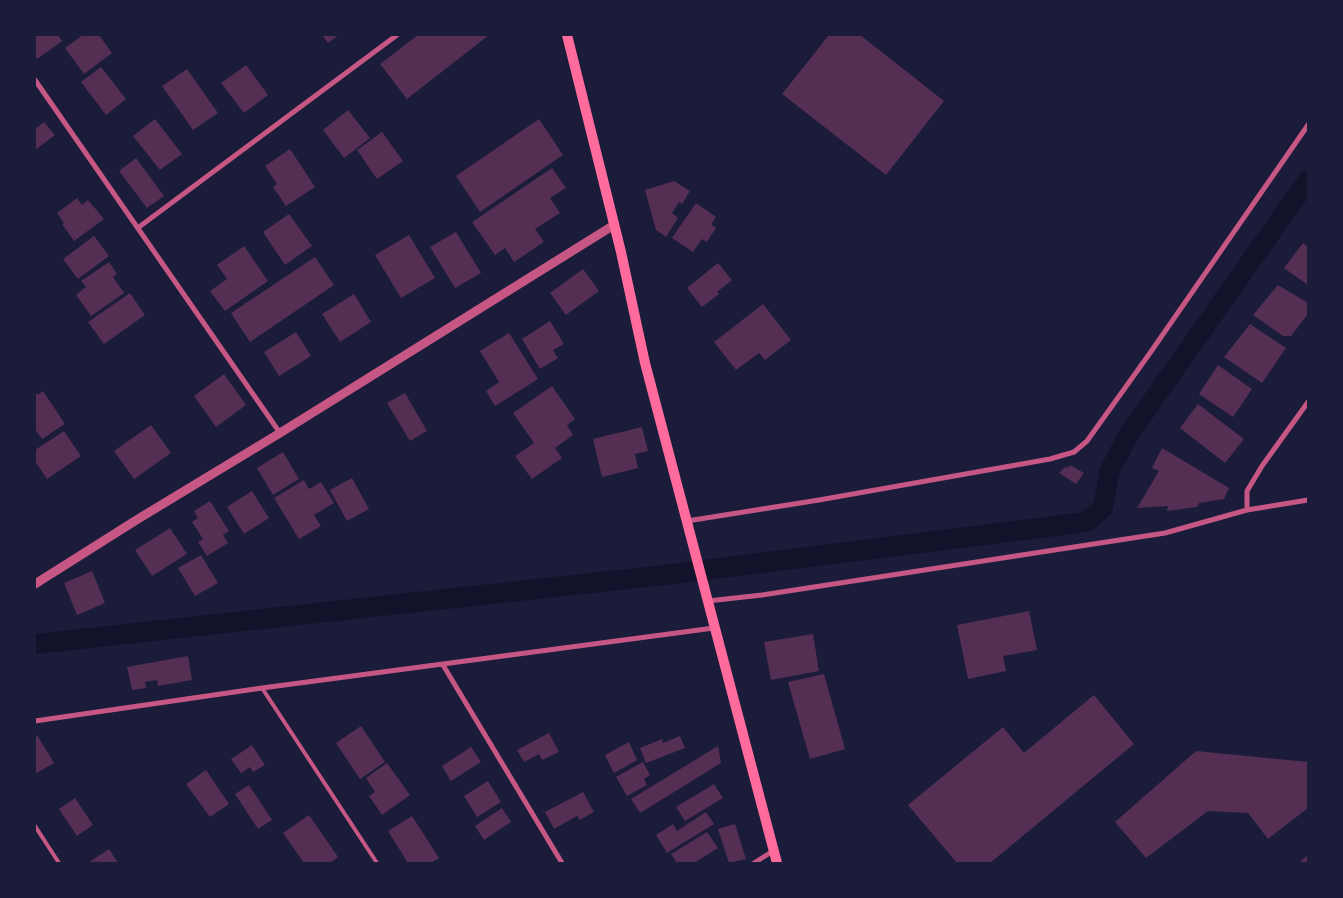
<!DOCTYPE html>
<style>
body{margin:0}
#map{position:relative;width:1343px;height:898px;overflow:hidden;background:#1b1b3a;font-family:"IBM Plex Sans",sans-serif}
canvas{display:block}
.frame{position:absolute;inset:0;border:36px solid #1b1b3a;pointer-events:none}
</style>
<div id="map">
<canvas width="1343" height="898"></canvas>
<div class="frame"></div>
</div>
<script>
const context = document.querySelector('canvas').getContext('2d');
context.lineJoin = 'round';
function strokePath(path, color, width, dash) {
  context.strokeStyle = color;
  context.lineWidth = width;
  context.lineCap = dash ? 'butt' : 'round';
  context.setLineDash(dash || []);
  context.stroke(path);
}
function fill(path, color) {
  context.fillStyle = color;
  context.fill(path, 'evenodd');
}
strokePath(new Path2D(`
 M35,644L673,574L1086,522L1103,508L1110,470L1129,434L1308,180`), '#12122b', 20);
fill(new Path2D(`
 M35,35H58L62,41L37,59L35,55Z
 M83,35H99L112,53L84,74L65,48Z
 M322,35H339L328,43Z
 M418,35H489L407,99L380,64Z
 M829,35H860L944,101L886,175L782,94Z
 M246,65L268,95L244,113L221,83Z
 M101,67L126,99L106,115L81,82Z
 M187,69L218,113L193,130L162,86Z
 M348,110L370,138L344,158L323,130Z
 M155,119L182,154L160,170L133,136Z
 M539,119L563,155L480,212L456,176Z
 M44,122L55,135L35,150V129Z
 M382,132L403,161L377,179L357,150Z
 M290,149L315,187L286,206L273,187L277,184L265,166Z
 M136,158L164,196L147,208L119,171Z
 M552,168L566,188L550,198L560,213L535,229L544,242L514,262L505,248L495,255L472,222Z
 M674,181L690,191L682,204L679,202L672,213L678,218L666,237L656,230L645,190Z
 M77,198L82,205L88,200L104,219L74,241L62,224L64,223L57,213Z
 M696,203L716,217L711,224L716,228L707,242L702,239L693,252L672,238Z
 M289,214L312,246L285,265L263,232Z
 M456,232L481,273L455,288L430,247Z
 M409,235L435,278L401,298L375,255Z
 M94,236L109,256L78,279L63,259Z
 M1303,243L1308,247V285L1284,268Z
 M244,246L268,281L225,311L210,291L227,279L217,265Z
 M315,257L334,285L250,342L231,313Z
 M109,262L117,274L113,277L124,293L91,316L76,295L86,287L81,281Z
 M718,263L732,280L717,292L719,294L702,307L687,288Z
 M583,269L599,291L566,315L550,293Z
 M1278,285L1308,303V314L1291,336H1283L1253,315Z
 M130,293L145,315L104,344L88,322Z
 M354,294L371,322L340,342L322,314Z
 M763,304L791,340L765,360L759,353L736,370L714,342Z
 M550,321L564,344L553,350L558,358L540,369L522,339Z
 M1250,324L1286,348L1262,383L1224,357Z
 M296,332L311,356L279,376L264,352Z
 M509,333L538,379L495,406L486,391L499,382L480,351Z
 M1218,365L1252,389L1233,417L1199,394Z
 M224,374L246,405L216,427L194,396Z
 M552,386L575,419L567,425L573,435L555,448L562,458L532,479L515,456L534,443L513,413Z
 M35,391L38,395L43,391L65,424L42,439L35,429Z
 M405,393L427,431L410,441L387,403Z
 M1198,404L1244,439L1225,463L1180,428Z
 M151,425L171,453L134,479L114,451Z
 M642,427L648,451L635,454L638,468L602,477L593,439Z
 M64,431L81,456L47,479L35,461V450Z
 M1162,448L1229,488L1224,499L1199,503L1197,507L1167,511L1168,506L1137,508L1159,471L1152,468Z
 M283,452L299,479L273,495L257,468Z
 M1070,465L1084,473L1076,484L1059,473L1065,467L1068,468Z
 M352,478L369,509L347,521L330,490Z
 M304,480L309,489L321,482L334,503L314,515L321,526L299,539L274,498Z
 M252,491L269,518L244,534L227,507Z
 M210,501L229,531L223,535L228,543L207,556L198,542L203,539L192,522L198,518L194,511Z
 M170,528L187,554L152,576L135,550Z
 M201,555L218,583L195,596L178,568Z
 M92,571L105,603L77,615L64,583Z
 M1029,611L1037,650L1003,656L1006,671L968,679L957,625Z
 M813,634L819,671L771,680L764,642Z
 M188,656L192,680L158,686L157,680L145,682L146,688L132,690L127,667Z
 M824,674L845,749L810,759L788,682Z
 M1094,695L1134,744L990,863H957L908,805L1003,727L1024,753Z
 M361,726L385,762L360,779L336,743Z
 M549,733L559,752L542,760L539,754L524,762L517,750Z
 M37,735L54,763L35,774V736Z
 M680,736L685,748L646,763L640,748L662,739L663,743Z
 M629,742L637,760L614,773L605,755Z
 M252,745L265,765L253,772L250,767L241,773L231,759Z
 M718,746L721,763L640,813L631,799Z
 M471,747L481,762L451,781L442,766Z
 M1196,751L1308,762V808L1268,839L1248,813L1208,811L1146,858L1115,822Z
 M643,762L650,775L644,779L647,785L627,796L616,777Z
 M387,763L410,795L382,815L369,796L375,792L366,778Z
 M206,770L229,804L210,817L186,784Z
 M488,781L501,802L477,817L464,796Z
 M714,784L723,798L685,821L676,807Z
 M249,785L272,820L258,829L235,794Z
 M583,792L594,812L580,820L577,816L554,829L545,812Z
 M75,798L93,825L77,836L59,809Z
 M502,808L511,822L484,840L475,826Z
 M706,812L714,824L667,853L656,835L673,824L677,831Z
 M309,815L338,857L330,863H304L283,833Z
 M412,816L439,858L431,863H408L388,831Z
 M735,824L746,859L729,863L718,829Z
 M707,832L718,848L694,863H677L671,854Z
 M109,849L118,863H88Z
 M1308,855V863H1299Z`), '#542f53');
strokePath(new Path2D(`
 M262,688L377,863
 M35,826L59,863`), '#c65784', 4);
strokePath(new Path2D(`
 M35,80L280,433
 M139,227L397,35
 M1247,510V491L1262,466L1308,402
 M687,521L819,500L1050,459L1074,452L1087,441L1150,353L1308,125
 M708,601L762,595L1165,533L1247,510L1308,500
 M443,665L562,863
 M35,721L262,688L714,628
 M754,863L773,851`), '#c65784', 5);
strokePath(new Path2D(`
 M35,584L138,519L280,433L614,225`), '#c65784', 9);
strokePath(new Path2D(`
 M567,35L621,252L645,363L777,863`), '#ff6b9d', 10);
</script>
